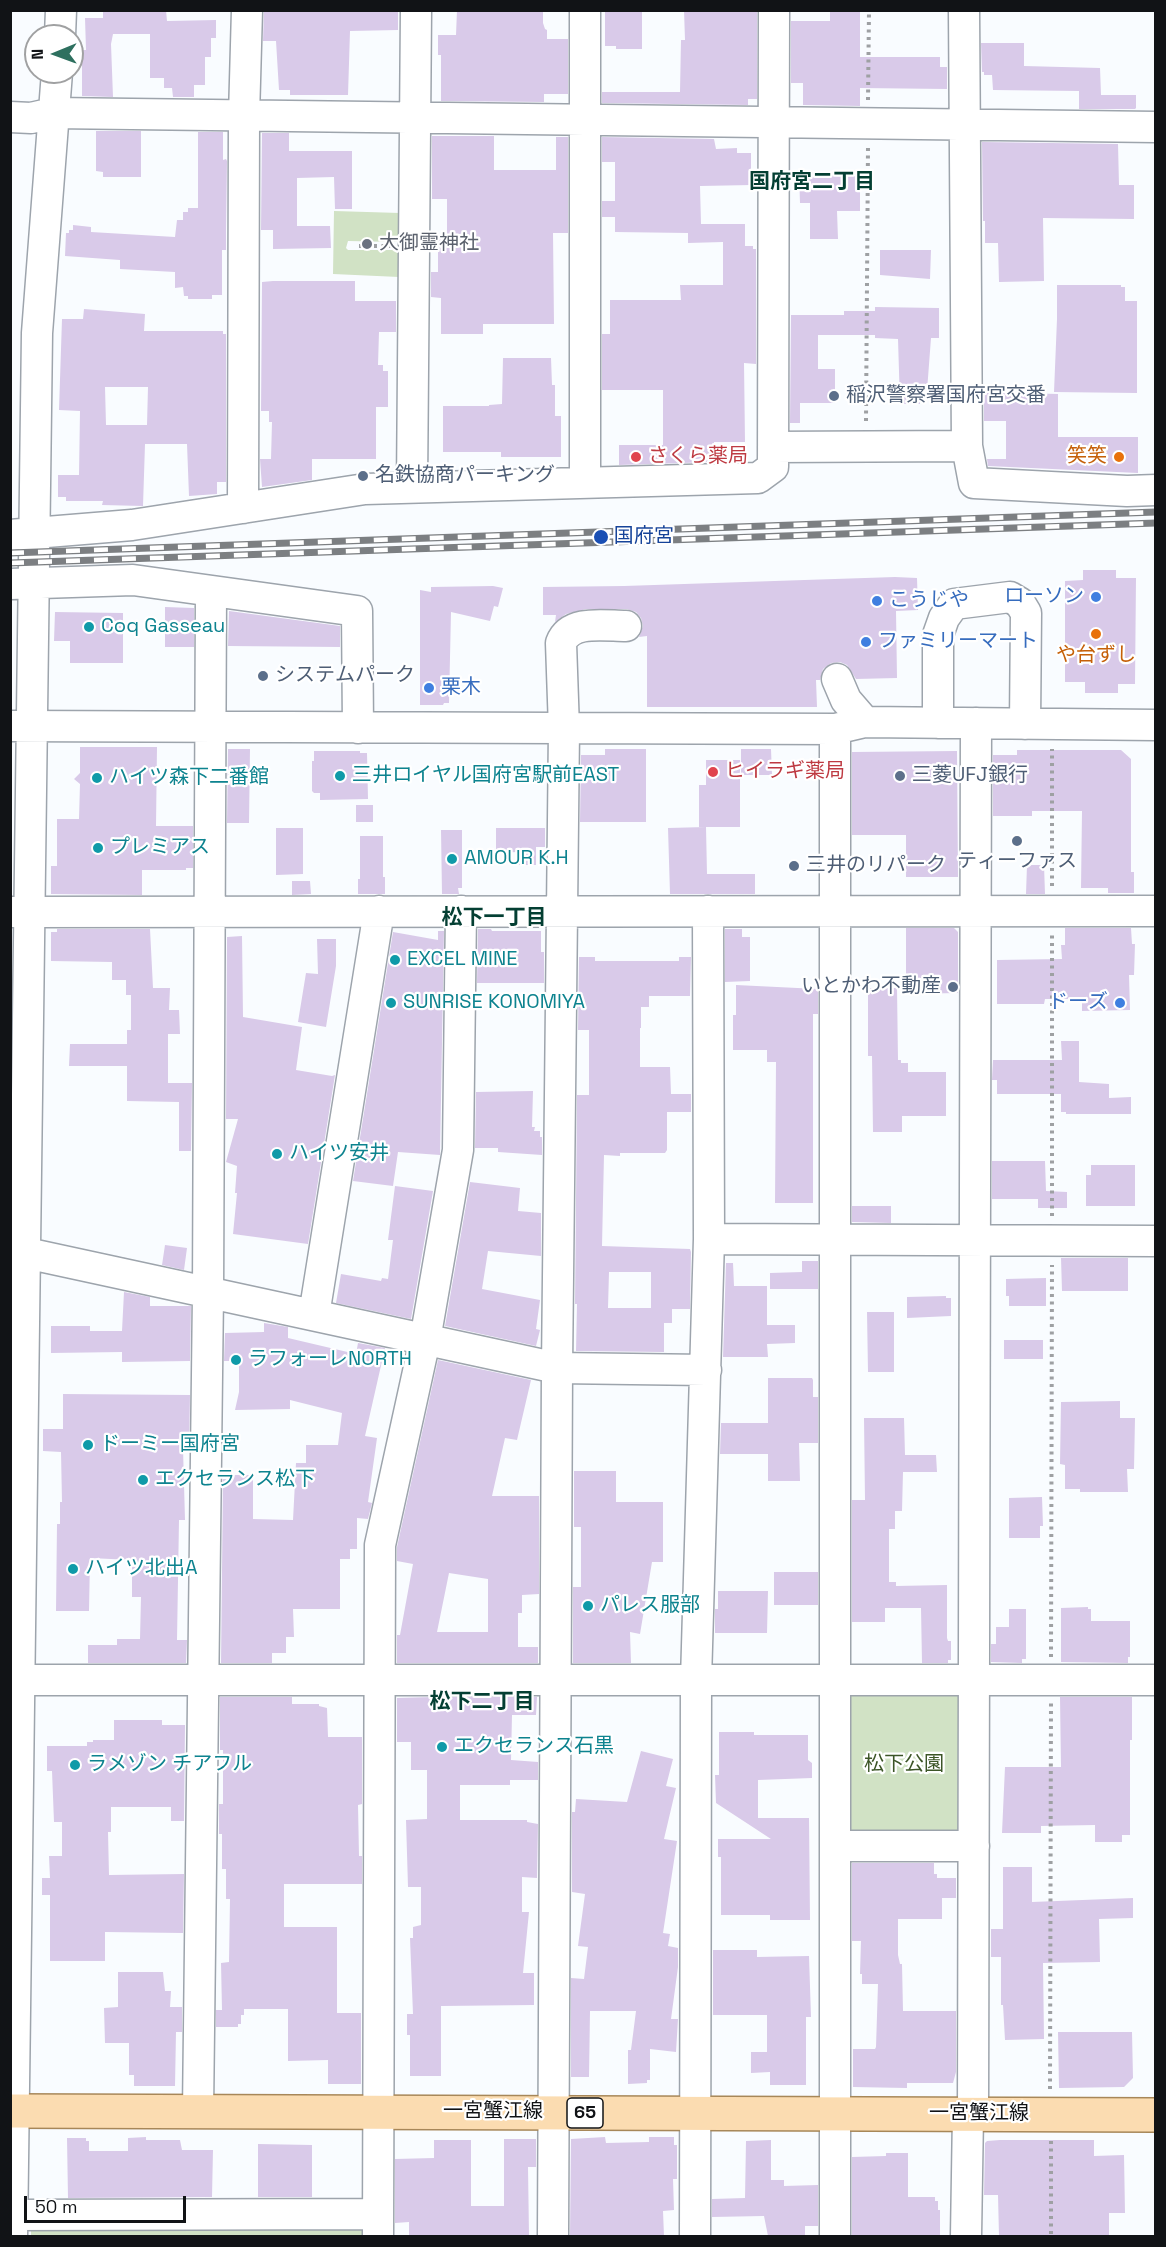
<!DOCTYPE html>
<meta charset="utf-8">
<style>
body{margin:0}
#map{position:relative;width:1166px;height:2247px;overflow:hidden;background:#f9fcff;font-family:"Space Grotesk",sans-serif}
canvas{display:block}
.frame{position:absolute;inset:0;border:12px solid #111316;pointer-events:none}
.north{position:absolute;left:24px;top:24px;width:60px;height:60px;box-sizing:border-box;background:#fff;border:2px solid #a0a1a2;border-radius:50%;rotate:269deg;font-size:16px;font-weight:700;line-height:24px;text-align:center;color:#111316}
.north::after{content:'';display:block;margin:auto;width:21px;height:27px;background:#2e705f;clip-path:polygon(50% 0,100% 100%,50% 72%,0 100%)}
.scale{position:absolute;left:24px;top:2196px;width:162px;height:27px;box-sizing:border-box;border:3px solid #111316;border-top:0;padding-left:8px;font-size:18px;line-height:21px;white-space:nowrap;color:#111316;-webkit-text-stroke:4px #fff;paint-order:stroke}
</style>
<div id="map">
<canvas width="1166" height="2247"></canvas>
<div class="frame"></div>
<div class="north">N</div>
<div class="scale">50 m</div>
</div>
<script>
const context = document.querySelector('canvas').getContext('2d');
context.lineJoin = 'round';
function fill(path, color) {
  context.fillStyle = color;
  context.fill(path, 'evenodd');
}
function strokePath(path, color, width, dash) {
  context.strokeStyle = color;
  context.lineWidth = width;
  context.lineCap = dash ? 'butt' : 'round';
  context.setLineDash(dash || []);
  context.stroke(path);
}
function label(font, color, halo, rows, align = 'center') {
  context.font = font + ' "Space Grotesk","Noto Sans JP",sans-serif';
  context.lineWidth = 4.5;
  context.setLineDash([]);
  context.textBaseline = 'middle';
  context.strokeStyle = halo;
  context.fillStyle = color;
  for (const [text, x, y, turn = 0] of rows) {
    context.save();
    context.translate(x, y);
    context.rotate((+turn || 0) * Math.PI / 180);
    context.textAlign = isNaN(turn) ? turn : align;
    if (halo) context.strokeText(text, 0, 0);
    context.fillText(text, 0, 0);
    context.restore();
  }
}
fill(new Path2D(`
 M334,211L400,213L399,241L395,242L348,241L346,248L348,250H398L400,253L399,277L333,274Z
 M954,1690L963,1697L962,1835L846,1834V1697L852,1691Z
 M361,2220L367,2236H31V2224Z`), '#d1e2c5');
fill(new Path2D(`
 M103,10H166L167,21L216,20V38H211V57H205V85H194V97H173L172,88H164V78H150V34H113L111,44L113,97L82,96V50H86L85,18H103Z
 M264,10H398V30L350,31L348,95H290V90H279L276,41H263Z
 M457,10H543V23L545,29L547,30V39H568V94H544V102L441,101V55H438V35H456Z
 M619,10L642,11V49H616V46H605V12H619Z
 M684,10H757V99H748V105L602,103V92H680L681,40H685Z
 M830,10H860V57H940V67H947V89L860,88V106L803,105V83H791V21H830Z
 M981,43H1024V66L1100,68L1101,95H1136V108L1135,109H1079V91L993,90L992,75H984V72H982Z
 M96,131H141V177H103V172L96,171Z
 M198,132H223V160L226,159L227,161L226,231V250H222V295H212V299H188V296H184L183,287L175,288V272L120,269V260L65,256L66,233H69V230H73V225L91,227V232L175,237L177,220H183V212H188V208H198Z
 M262,133H289V151H352V209H335L334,177L297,178V226H330L331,248L273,249V230H261Z
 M432,136H494V170H556V137H568V233H553L554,324H483V334H441V298L431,297V272H438V237H447V199H432Z
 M602,137L714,139L716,149L737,148V153H751V185L700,186L701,224H745V246H753V249H756V364L744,363L745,442H714V462L619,465V445H663V390H602V334H610V300H681L680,285H723V242L688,243V233L615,232V217H602V201H615V162H602Z
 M982,142L1118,144L1119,185H1134V219L1043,218L1044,281L999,282L998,243H985V221H983Z
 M799,172H860V211H837L838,239H810V203H800Z
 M880,250H931L930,279L880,275Z
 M273,281H355V301H396V332H379L378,365H383V371H388V407H376V459H312V480L262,487L260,459H271L272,422H269V411H261L262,282Z
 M1057,285H1121V287H1125V301H1137V393L1054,392L1057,319Z
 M875,307L939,308V338H931L927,391H920V404H900L898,339L875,338V335H818V369H835V403H800V423H790L791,315H844V311H875Z
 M84,309L145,314L144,331H223V334H226V482H217V494L189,496L187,444H145L143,506L102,505L103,501H66V497H58V475H79L80,411L59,410L62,319H83ZM105,387H148L147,425H106Z
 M503,358H551L552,385H555V416H561V457H501V452H443V406H489V405L502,404Z
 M984,392L1058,394V437H1138V473L988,466L987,459H1006V421H984Z
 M1083,570H1116V578H1136L1135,684H1118V693H1085V682H1065V581L1083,580Z
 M895,577L917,578L918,610L896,611L897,678L856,679L847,665L840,662L831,663L823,669L820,680H816L817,707H647V636L639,637L643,626L641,618L636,612L627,609H586L566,614L555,622L556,615H543V587L624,586Z
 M493,586L503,588L498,607L494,606L490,621L451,612L449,703H444L443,705H420V590L431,592V587Z
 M165,607L194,608V647H165Z
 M229,611L340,626V647L228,646Z
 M55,612L123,613V663H70V641H54Z
 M80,747H157L156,826H193V868H186V870H142V895L51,894V866H57V819H79L80,784L74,779L80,773Z
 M228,749H250L249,823H227Z
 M605,749H646V822H580L581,755H605Z
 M741,749H771L772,775H741Z
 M1017,750H1121L1131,759V872H1134V893H1108V888H1081L1082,811H1032V816H993V755H1017Z
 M314,751H360V753H367L368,799L320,800V793H314L312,791V761H314Z
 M957,751L958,877H906V835H852V752Z
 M706,760H740V827H699V785H706Z
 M356,805H373V822H356Z
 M706,827L707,874H755V894H670L668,828Z
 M276,828H303V874L276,875Z
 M496,828H545V847H536V865H517V852L496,853Z
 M441,830H462V888H458L459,894H442Z
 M360,836H383V877H385V894H358V879H360Z
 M1027,865H1044L1045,894H1026Z
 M292,881H310L311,894L292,895Z
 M906,928H954L958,932V993L906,994Z
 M1065,928H1131L1132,944H1135L1134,975H1129L1130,1010L1082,1011V999H1045L1044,1004H997V960L1062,959L1061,945H1065Z
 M57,929H150L153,988H170L169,1010H179L180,1034H168V1083H192L191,1151H179V1102L127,1101V1066H69L70,1044H127V1030H131V995H126V980H112V962L51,961V932H57Z
 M478,929H491L492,931H541V952H544V983H477Z
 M725,929H742V937H750V981L725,982Z
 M438,931H444L440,1155L398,1152L393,1186L353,1181L393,932L438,940Z
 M242,936L243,1017L302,1027L296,1070L332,1076L335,1075L308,1244L233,1234L237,1193H235L237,1166L226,1162L238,1119H226L227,937Z
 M317,939H336V966L326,1027L298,1022L306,973L318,974Z
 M579,957H595V961H679V957H691L690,996H649V1007H641V1028H640V1067H670L671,1094H691V1112H667V1150L665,1153H620V1156L604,1155L602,1246L690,1249L691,1252L690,1309H672V1323H664V1352L576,1351L577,1304H575L577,1095H589V1030H578ZM609,1272H651V1308H608Z
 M736,985L818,989V1014H813V1203H775L776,1062H767V1050H733V1015H736Z
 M868,988H897L898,1060H901V1063H908V1072H946V1116H902V1132H873L872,1056H868Z
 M1061,1041H1079V1082L1109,1084V1098L1131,1097V1114H1066V1112H1061V1094H997V1080H992L993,1060H1062Z
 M533,1091L532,1127H535L534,1131H540V1137H542V1155L498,1152V1148H475L476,1092Z
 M992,1161H1045L1046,1191L1067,1192V1208H1038V1199H992Z
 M1091,1165H1135V1206H1086V1175H1091Z
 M470,1182L520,1188L518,1211L541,1213V1256L488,1251L482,1289L540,1300L536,1329L540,1330L536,1346L445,1326Z
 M395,1186L433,1191L411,1319L336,1303L341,1274L381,1281L382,1278L388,1279L393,1240H388Z
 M852,1206H891V1223L852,1222Z
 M165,1245L187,1248L184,1270L162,1265Z
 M1061,1258H1128V1291H1062Z
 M802,1261H818V1289H770V1273L802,1272Z
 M726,1263H733L734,1286H767V1325H795V1343L767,1344L768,1357H723Z
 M1046,1278V1306H1009V1296H1006V1279Z
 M124,1292L150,1297V1306H191L190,1361L122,1362V1352L51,1353V1326H90V1331H122Z
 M946,1296V1298H951V1316L907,1318V1297Z
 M867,1312H894V1372H868Z
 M264,1323L288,1327V1338L356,1354L358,1343L385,1348L365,1436L377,1438L368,1502L372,1503L368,1519L357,1518V1549H350V1559H340V1609H293L294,1637H286V1653H272V1663H221L223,1479H229V1475H253V1519L293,1520L296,1463H306V1445H338L342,1413L290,1400V1409L235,1410L239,1392V1361H224L225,1333L264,1332Z
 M1004,1340H1043V1359H1004Z
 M438,1360L531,1380L517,1440L505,1438L492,1496H539V1594L522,1595V1613H518V1647H538V1663H397V1635H400L413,1564L397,1561V1547ZM449,1573L488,1579V1632H437Z
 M768,1378H812L813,1380V1397H818V1443H799L800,1481H768V1454H720L721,1423H768Z
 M63,1394L190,1395L189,1448H183L185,1520H179L177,1640H187L186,1663H88V1645H117V1639H140L141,1597H132V1560L90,1558L89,1611H56L57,1524H60V1502H62L61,1452L43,1451V1429H63Z
 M1120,1401V1418H1135L1134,1469H1127L1128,1492H1080V1489H1065V1465L1060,1464L1061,1402Z
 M864,1418H904L905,1455H936L937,1472H903L902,1511H895V1529H889V1582H896V1586L947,1585V1638L948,1641H951V1660H948V1663H922L921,1608H885V1622H852V1500H865Z
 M574,1471H616V1502H663V1562H652L640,1634L630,1632L631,1663H573V1587H581V1527H574Z
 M1042,1497L1043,1526H1040V1538H1009V1498Z
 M774,1572H818V1605H774Z
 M718,1591H768L767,1633H715V1609H718Z
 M1088,1607V1609H1091V1621H1130V1657H1128V1663L1061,1662V1608Z
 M1009,1609H1026V1659H1022V1663L991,1662V1644H996V1627H1009Z
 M220,1697H292V1704H319V1706L327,1708L328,1737H362V1804L358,1805L359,1856H362V1884H284V1927H337V2013H361V2084H328V2060L288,2061V2009H244V2015H241V2024H238V2027H216V2010H222L221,1963L229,1962L230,1899H226V1869H222V1834H219V1804H223V1750H220Z
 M433,1697H537L536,1715H512L511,1760L538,1762V1780H510V1785H460V1820H527V1822L538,1824L537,1878L522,1877V1912H529L523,1973H534V2005L441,2006V2076H410V2035H407V2014H413L410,1938H413V1927L421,1925V1887H408L406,1820L427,1819V1770H411V1742H397V1698Z
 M1060,1697H1132V1740H1130V1835H1122V1842H1095V1825L1041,1826V1833H1002L1005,1767H1061Z
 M114,1720H162V1725H185L184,1821H171V1807H111V1832H108L109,1875L184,1874L183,1933L105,1932V1961H50V1895H42V1878H50L49,1856H62V1822H54L52,1771H47V1746H87V1742H93V1740H114Z
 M719,1732H754V1735H808V1760L812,1763V1778L758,1780V1818H809L810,1920H770V1915H721V1857H718V1839H771L716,1803L715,1775H719Z
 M641,1751L673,1759L666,1786L676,1788L664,1839L677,1841L663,1933L670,1934L668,1946L678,1948V1967L671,2019H678L676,2052L650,2049V2080H647V2083L628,2084V2050H631L636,2011H590L589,2077H571V1978L584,1979L588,1947L578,1946L585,1894L572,1892V1812H575L576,1799L627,1802Z
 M852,1863H934V1874H937V1878H956V1898H942V1919H898V1955L900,1964H902L903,2011H956V2072L953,2083H907V2088L853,2087V2049H875L876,2047L878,1984H862V1974H860L861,1941H852Z
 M1003,1867H1032V1902L1133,1898V1918L1099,1919L1100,1962L1043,1963L1044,2039L1005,2040L1003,2005H1001V1957H991V1929H1003Z
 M713,1950H757V1957L809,1956L811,2017H806V2085H770V2072L751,2073V2052H767V2015H713Z
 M118,1972H163L165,1991H171L170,2007H182V2032H176L175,2086H134V2075H129V2043H105L104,2008L118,2007Z
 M1058,2032H1132L1133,2078L1124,2087L1059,2088Z
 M146,2137V2140H180L182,2150H213L212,2197L68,2198L67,2138H86V2141H89V2151H128V2138Z
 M605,2137L606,2143L649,2142V2137H674V2145H677V2179H673L674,2210L663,2211L664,2236H570L571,2139Z
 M504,2139H536V2167H528L529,2236H409V2222L395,2223V2159L434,2158V2140H471V2206H504Z
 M771,2140V2180H784V2186L818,2185V2226H805V2236H768L764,2216L712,2217V2199L745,2198L746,2141Z
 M1000,2140H1094V2156L1124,2155L1125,2213H1109V2236H999L998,2195H984L985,2143L987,2141Z
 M258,2144L312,2145V2197H258Z
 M886,2153H908V2197H935V2201H938V2210H940V2236H852V2157L886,2156Z`), '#d9cae9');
const minor = new Path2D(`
 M60,36L61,10
 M10,117L31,118L53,113L1156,127
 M967,446L974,483L1127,491L1156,490
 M773,447L967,446L964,10
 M585,483V10
 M412,487L416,10
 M243,508L244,116L247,10
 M10,535L132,525L365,489L758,478L773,467L774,10
 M10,584L133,580L357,611L358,728
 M837,679L846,700L865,722
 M938,723V635L944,618L954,604L1010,597L1020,603L1026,613L1025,724
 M10,726L835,729L865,722L1156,725
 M835,729V2236
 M10,912L1156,911
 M709,1239L1156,1241
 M26,1253L557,1368L706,1370
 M314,1315L379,911
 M10,1680H1156
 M835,1846H974
 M198,2111L208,1293L211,591
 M973,2114L976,723
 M13,2215L378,2214
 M12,2236L37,333L57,72
 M378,2236L380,1545L425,1340L458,1150L461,911
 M553,2236L557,1368L564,729L561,643C570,619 605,626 626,626
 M695,2236L696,1680L709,1239L708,911
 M966,2236L968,2114`);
const major = new Path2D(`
 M10,2111L1156,2115`);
strokePath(minor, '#9da4ac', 33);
strokePath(major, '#a78759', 36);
strokePath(new Path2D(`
 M868,100L869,10
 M359,246H391
 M866,421L868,147
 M1052,886V749
 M1052,1216V935
 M1051,1657L1052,1265
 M1050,2089L1051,1703
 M1051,2141V2236`), '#9ea0a3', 4, [3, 4.5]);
strokePath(minor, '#fff', 30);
strokePath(major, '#fbdcb1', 33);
const rail = new Path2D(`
 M10,553L1156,512
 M10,563L1156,523`);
strokePath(rail, '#7c7f82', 7);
strokePath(rail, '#fff', 4.5, [14]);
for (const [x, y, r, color] of [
 [367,244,6,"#6b7280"],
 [834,396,6,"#5c6f8a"],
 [636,457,6,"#e0444e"],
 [1119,457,6,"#e8710a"],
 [363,476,6,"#5c6f8a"],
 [601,537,8,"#1a4fb4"],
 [1096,597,6,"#3f7fe0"],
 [877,601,6,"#3f7fe0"],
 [89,627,6,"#0f9aa8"],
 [1096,634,6,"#e8710a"],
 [866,642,6,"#3f7fe0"],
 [263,676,6,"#5c6f8a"],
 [429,688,6,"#3f7fe0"],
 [713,772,6,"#e0444e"],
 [340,776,6,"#0f9aa8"],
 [900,776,6,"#5c6f8a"],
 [97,778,6,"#0f9aa8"],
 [1017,841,6,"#5c6f8a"],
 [98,848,6,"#0f9aa8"],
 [452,859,6,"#0f9aa8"],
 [794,866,6,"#5c6f8a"],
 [395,960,6,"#0f9aa8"],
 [953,987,6,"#5c6f8a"],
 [391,1003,6,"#0f9aa8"],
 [1120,1003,6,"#3f7fe0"],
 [277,1154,6,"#0f9aa8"],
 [236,1360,6,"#0f9aa8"],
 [88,1445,6,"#0f9aa8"],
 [143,1480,6,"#0f9aa8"],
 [73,1569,6,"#0f9aa8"],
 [588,1606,6,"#0f9aa8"],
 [442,1747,6,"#0f9aa8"],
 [75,1765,6,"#0f9aa8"]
]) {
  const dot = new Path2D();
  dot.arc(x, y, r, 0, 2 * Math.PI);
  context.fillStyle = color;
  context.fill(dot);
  strokePath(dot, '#fff', 2);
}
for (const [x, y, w] of [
 [585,2113,36]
]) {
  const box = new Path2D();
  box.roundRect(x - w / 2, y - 15, w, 30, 4.5);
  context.fillStyle = '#fff';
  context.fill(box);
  strokePath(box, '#111316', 1.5);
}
label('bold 18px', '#111316', null, [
 ["65",585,2113]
]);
label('20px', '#5b616d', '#fff', [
 ["大御霊神社",379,244]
], 'left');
label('20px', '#4e5e75', '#fff', [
 ["稲沢警察署国府宮交番",846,396],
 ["名鉄協商パーキング",375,476],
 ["システムパーク",275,676],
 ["三菱UFJ銀行",912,776],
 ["ティーファス",1017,862,"center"],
 ["三井のリパーク",806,866],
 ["いとかわ不動産",941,987,"right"]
], 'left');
label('20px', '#be3a42', '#fff', [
 ["さくら薬局",648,457],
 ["ヒイラギ薬局",725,772]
], 'left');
label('20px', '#c56008', '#fff', [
 ["笑笑",1107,457],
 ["や台ずし",1096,656,"center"]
], 'right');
label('20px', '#164399', '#fff', [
 ["国府宮",614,537]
], 'left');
label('20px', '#366cbe', '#fff', [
 ["ローソン",1084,597,"right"],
 ["こうじや",889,601],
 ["ファミリーマート",878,642],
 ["栗木",441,688],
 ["ドーズ",1108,1003,"right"]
], 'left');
label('20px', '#0d838f', '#fff', [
 ["Coq Gasseau",101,627],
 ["三井ロイヤル国府宮駅前EAST",352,776],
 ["ハイツ森下二番館",109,778],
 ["プレミアス",110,848],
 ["AMOUR K.H",464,859],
 ["EXCEL MINE",407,960],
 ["SUNRISE KONOMIYA",403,1003],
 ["ハイツ安井",289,1154],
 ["ラフォーレNORTH",248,1360],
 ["ドーミー国府宮",100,1445],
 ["エクセランス松下",155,1480],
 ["ハイツ北出A",85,1569],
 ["パレス服部",600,1606],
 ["エクセランス石黒",454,1747],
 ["ラメゾン チアフル",87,1765]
], 'left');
label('20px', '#3c5527', '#fff', [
 ["松下公園",904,1765]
]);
label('20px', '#111316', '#fff', [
 ["一宮蟹江線",493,2112],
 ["一宮蟹江線",979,2114]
]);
label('bold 21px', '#043f33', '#fff', [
 ["国府宮二丁目",812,182],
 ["松下一丁目",494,918],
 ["松下二丁目",482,1702]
]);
</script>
